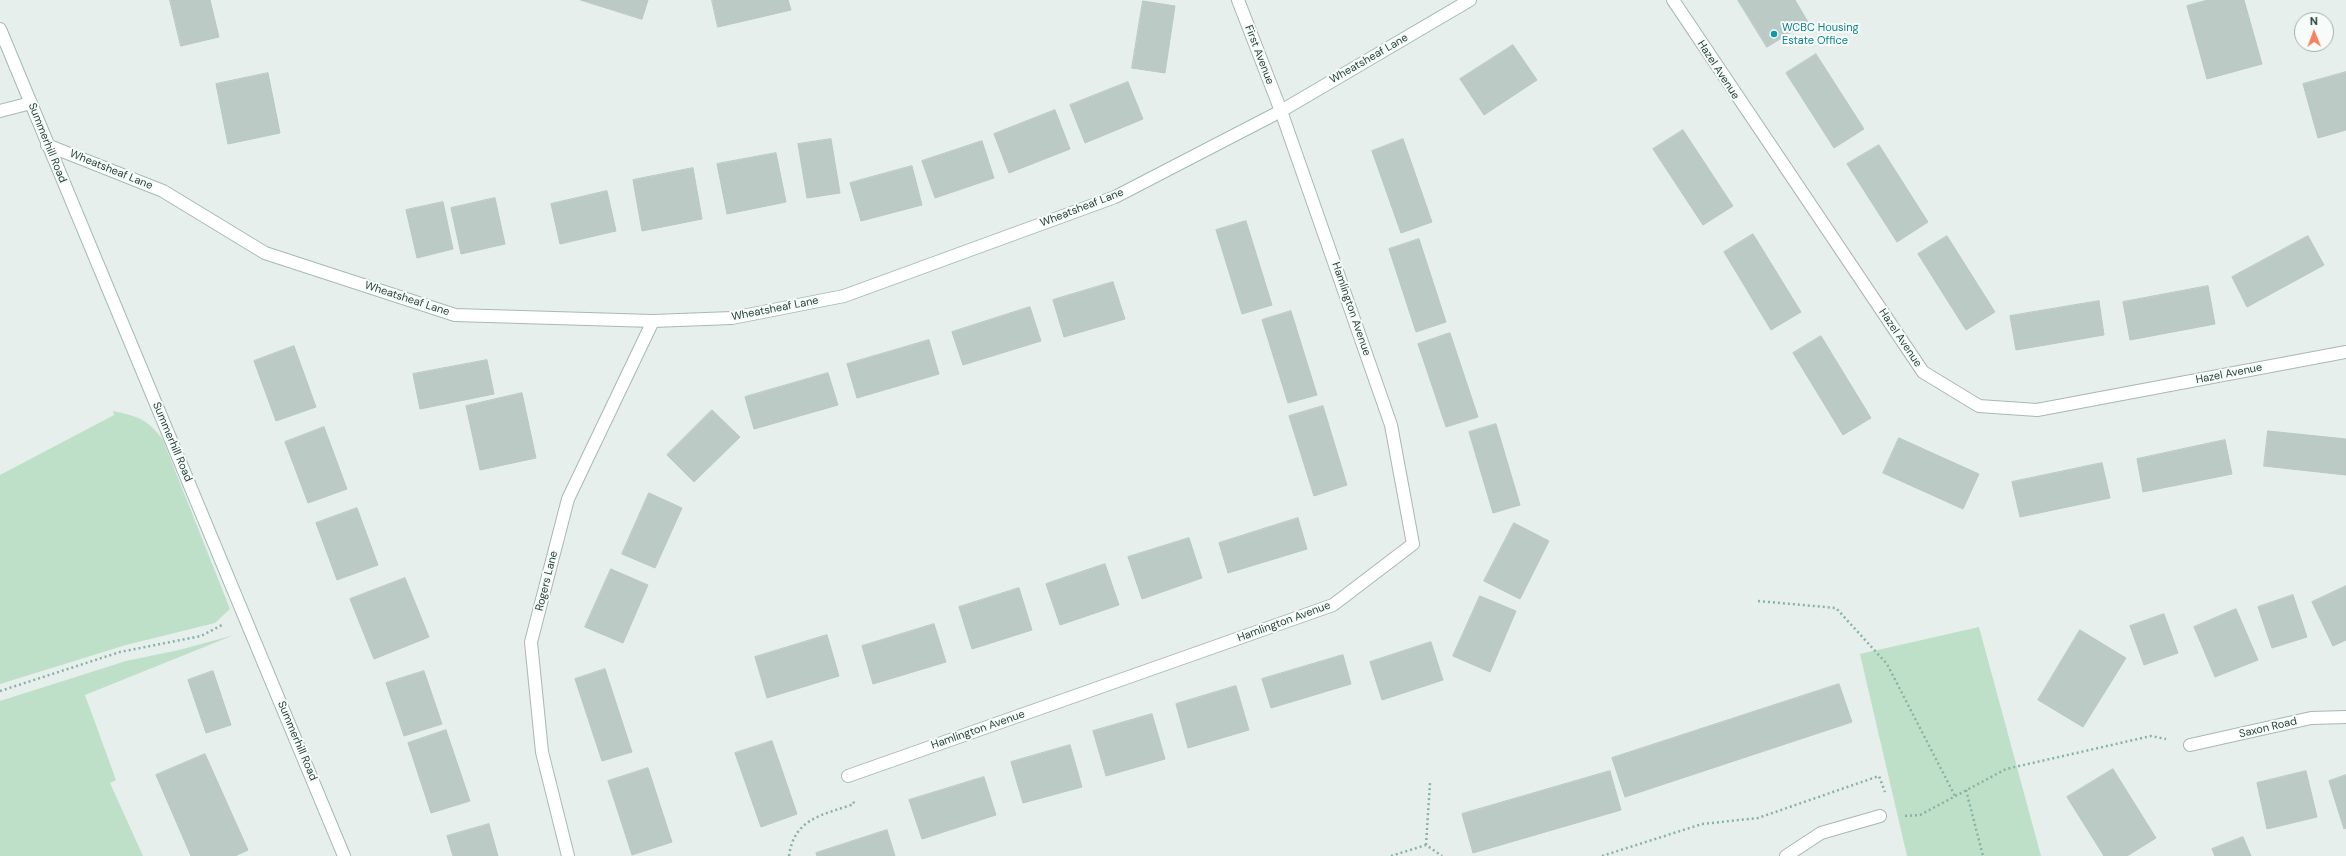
<!DOCTYPE html>
<style>
body{margin:0}
#map{position:relative;width:2346px;height:856px;overflow:hidden;background:#e6efeb;font-family:"DM Sans",sans-serif}
canvas{display:block}
.north{position:absolute;left:2294px;top:12px;width:40px;height:40px;box-sizing:border-box;background:#f7fbf9;border:1px solid #a3b1ad;border-radius:50%;rotate:359deg;font-size:11px;font-weight:700;line-height:16px;text-align:center;color:#24423a}
.north::after{content:'';display:block;margin:auto;width:14px;height:18px;background:#f4845f;clip-path:polygon(50% 0,100% 100%,50% 72%,0 100%)}
</style>
<div id="map">
<canvas width="2346" height="856"></canvas>
<div class="north">N</div>
</div>
<script>
const context = document.querySelector('canvas').getContext('2d');
context.lineJoin = 'round';
function fill(path, color) {
  context.fillStyle = color;
  context.fill(path, 'evenodd');
}
function strokePath(path, color, width, dash) {
  context.strokeStyle = color;
  context.lineWidth = width;
  context.lineCap = dash ? 'butt' : 'round';
  context.setLineDash(dash || []);
  context.stroke(path);
}
function label(font, color, halo, rows, align = 'center') {
  context.font = font + ' "DM Sans",sans-serif';
  context.lineWidth = 4;
  context.setLineDash([]);
  context.textBaseline = 'middle';
  context.strokeStyle = halo;
  context.fillStyle = color;
  for (const [text, x, y, turn = 0] of rows) {
    context.save();
    context.translate(x, y);
    context.rotate((+turn || 0) * Math.PI / 180);
    context.textAlign = isNaN(turn) ? turn : align;
    if (halo) context.strokeText(text, 0, 0);
    context.fillText(text, 0, 0);
    context.restore();
  }
}
fill(new Path2D(`
 M113,411C137,416 148,419 163,440L230,609L215,623L126,645L0,684V475L114,415Z
 M1979,627L2041,856H1907L1860,654Z
 M234,635L85,695L116,780L110,783L143,856H0V701L126,661L179,650Z`), '#bfe0c8');
const building = new Path2D(`
 M170,0H210L219,37L181,46Z
 M581,0H648L642,19Z
 M712,0H788L791,10L718,27Z
 M1738,0H1795L1808,22L1767,47Z
 M2208,0H2244L2262,64L2207,79L2187,6Z
 M1143,1L1175,6L1165,73L1132,68Z
 M1513,45L1537,80L1484,115L1460,79Z
 M1816,54L1864,129L1834,148L1786,73Z
 M2346,72V130L2318,138L2303,84Z
 M268,73L280,133L228,144L216,84Z
 M1128,82L1143,119L1085,143L1070,105Z
 M1055,110L1070,149L1009,173L994,134Z
 M1683,130L1733,206L1703,225L1653,149Z
 M831,139L840,193L807,198L798,144Z
 M1403,139L1432,222L1401,233L1372,151Z
 M982,141L994,178L935,198L922,161Z
 M1879,145L1928,222L1897,242L1847,164Z
 M776,153L786,202L727,214L717,164Z
 M912,166L922,205L861,221L850,183Z
 M693,168L702,219L642,231L633,180Z
 M607,191L616,231L560,244L551,204Z
 M495,198L505,244L461,254L451,208Z
 M443,202L453,249L417,258L406,210Z
 M1246,221L1272,305L1242,314L1216,230Z
 M1753,234L1801,312L1771,330L1724,252Z
 M1947,236L1995,312L1966,330L1918,254Z
 M2308,236L2324,265L2247,307L2232,277Z
 M1419,239L1446,322L1416,332L1389,249Z
 M1113,282L1125,319L1064,337L1053,300Z
 M2208,286L2215,324L2130,340L2123,302Z
 M2099,301L2104,335L2016,350L2010,316Z
 M1030,307L1041,341L963,365L952,332Z
 M1291,311L1317,395L1288,403L1262,320Z
 M1450,333L1478,417L1446,427L1418,344Z
 M1821,336L1871,418L1843,435L1793,353Z
 M929,340L939,374L857,398L847,364Z
 M294,346L316,407L276,421L254,361Z
 M487,360L494,394L420,409L413,374Z
 M828,373L838,405L754,429L745,397Z
 M522,393L536,458L480,470L466,406Z
 M1323,406L1347,485L1314,496L1289,416Z
 M712,410L740,437L694,482L667,455Z
 M1496,424L1520,505L1493,513L1469,432Z
 M324,427L347,489L308,503L285,442Z
 M2268,431L2346,439V475L2264,466Z
 M1899,438L1979,474L1963,509L1883,473Z
 M2225,440L2232,474L2143,492L2137,459Z
 M2102,463L2110,498L2020,517L2012,482Z
 M649,493L682,508L655,568L622,554Z
 M357,508L378,565L337,580L316,523Z
 M1298,518L1307,549L1228,573L1219,543Z
 M1514,523L1549,541L1520,599L1484,581Z
 M1189,538L1202,578L1142,599L1128,557Z
 M1105,564L1119,605L1060,625L1046,584Z
 M611,569L648,585L623,643L585,627Z
 M405,578L429,637L374,659L350,599Z
 M2346,586V640L2333,646L2312,602Z
 M1019,588L1032,630L972,649L959,607Z
 M2293,595L2307,637L2272,648L2258,607Z
 M1480,596L1516,611L1490,672L1453,656Z
 M2236,609L2258,660L2215,677L2194,627Z
 M2164,614L2178,653L2144,665L2130,626Z
 M934,624L946,662L873,684L862,646Z
 M2080,630L2126,658L2083,727L2038,700Z
 M827,635L839,676L767,698L755,657Z
 M1431,642L1443,680L1382,700L1370,662Z
 M1343,655L1351,684L1271,708L1262,679Z
 M605,669L632,752L602,761L575,679Z
 M213,671L231,725L206,733L188,680Z
 M424,671L442,724L404,736L386,683Z
 M1839,684L1852,722L1625,797L1612,758Z
 M1236,686L1249,730L1188,748L1176,704Z
 M1152,714L1165,759L1106,776L1093,731Z
 M446,730L470,801L431,813L408,743Z
 M772,741L797,814L761,827L735,753Z
 M1070,745L1082,787L1023,803L1011,762Z
 M205,754L248,850L235,856H191L156,775Z
 M648,768L672,842L632,855L608,781Z
 M2113,769L2156,838L2127,856H2104L2067,797Z
 M1610,771L1621,810L1473,853L1462,814Z
 M2306,771L2317,817L2267,829L2257,783Z
 M2346,775V828L2344,829L2329,781Z
 M984,777L996,815L922,839L909,800Z
 M489,824L498,856H453L447,836Z
 M887,830L895,856H817L816,853Z
 M2243,837L2251,856H2215L2212,849Z`);
fill(building, '#bbcac4');
strokePath(building, '#b8c9c2', 1);
const street = new Path2D(`
 M1673,0L1923,372L1979,406L2037,410L2346,352
 M2190,745L2311,718L2346,717
 M848,776L1333,605L1413,544L1391,425L1281,111L1238,0
 M568,856L542,752L531,642L568,499L653,321
 M1786,856L1821,833L1880,816`);
const secondary = new Path2D(`
 M0,29L344,856
 M0,111L31,103
 M47,145L163,191L265,253L455,315L653,321L732,318L844,296L1115,197L1281,111L1470,0`);
strokePath(street, '#a8b8b2', 14);
strokePath(secondary, '#a4bbb3', 14);
strokePath(new Path2D(`
 M1758,601L1836,608L1887,664L1955,796
 M0,691L120,652L201,636L222,625
 M1966,790L1983,856
 M1905,816L1920,815L2006,769L2151,736L2166,739
 M1426,845L1430,783
 M789,856C794,818 823,815 854,804L853,800
 M1391,856L1426,845L1442,856
 M1602,856L1702,824L1758,818L1879,776L1885,792`), '#86b3a5', 2.5, [2, 3]);
strokePath(street, '#fff', 12);
strokePath(secondary, '#fff', 12);
for (const [x, y, r, color] of [
 [1774,34,4,"#0f9aa8"]
]) {
  const dot = new Path2D();
  dot.arc(x, y, r, 0, 2 * Math.PI);
  context.fillStyle = color;
  context.fill(dot);
  strokePath(dot, '#f7fbf9', 1.5);
}
label('11px', '#0d838f', '#f7fbf9', [
 ["WCBC Housing",1782,28],
 ["Estate Office",1782,41]
], 'left');
label('11px', '#24423a', '#f7fbf9', [
 ["First Avenue",1259,55,69],
 ["Wheatsheaf Lane",1369,59,-30],
 ["Hazel Avenue",1718,70,57],
 ["Summerhill Road",47,143,68],
 ["Wheatsheaf Lane",111,170,22],
 ["Wheatsheaf Lane",1082,208,-21],
 ["Wheatsheaf Lane",407,299,18],
 ["Wheatsheaf Lane",775,309,-11],
 ["Hamlington Avenue",1351,309,71],
 ["Hazel Avenue",1900,338,56],
 ["Hazel Avenue",2229,374,-11],
 ["Summerhill Road",172,442,67],
 ["Rogers Lane",547,581,-76],
 ["Hamlington Avenue",1284,622,-20],
 ["Saxon Road",2268,728,-13],
 ["Hamlington Avenue",978,730,-19],
 ["Summerhill Road",297,741,67]
]);
</script>
